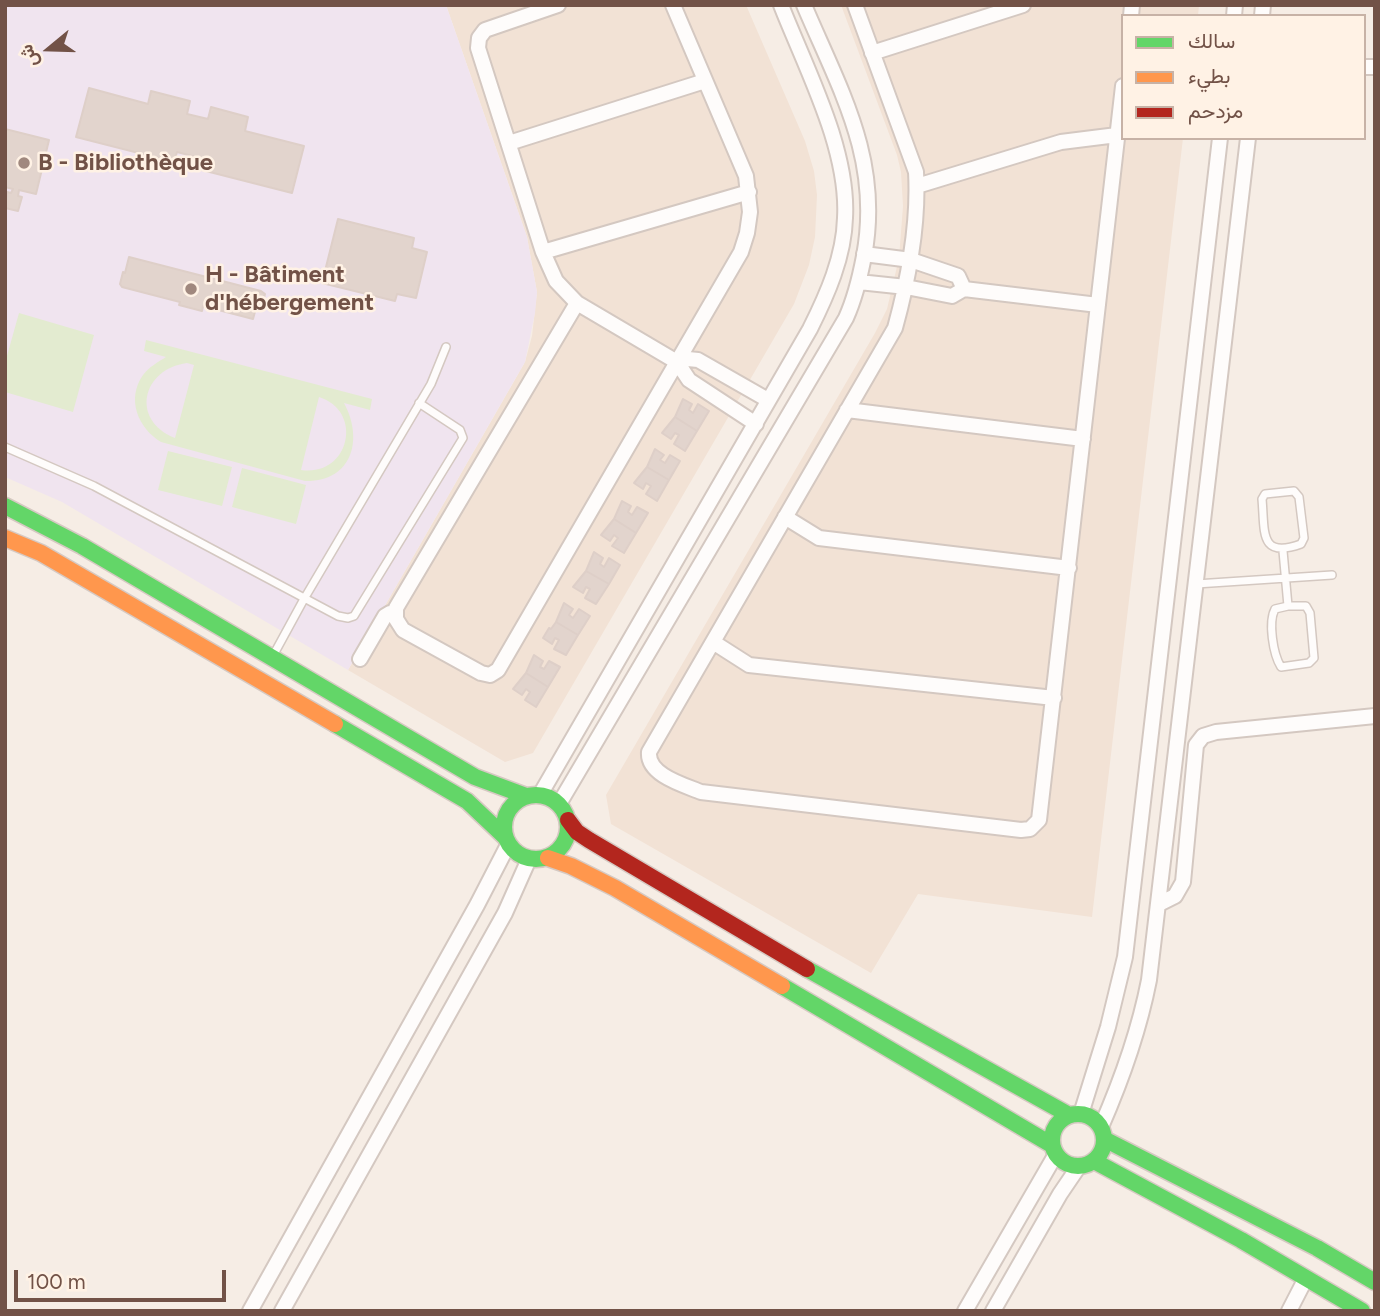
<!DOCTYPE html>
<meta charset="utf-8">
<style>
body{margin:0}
#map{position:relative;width:1380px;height:1316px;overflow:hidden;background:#f6ede5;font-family:Figtree,Vazirmatn,sans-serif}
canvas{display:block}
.frame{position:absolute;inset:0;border:7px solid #725247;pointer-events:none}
.legend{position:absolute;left:1121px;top:14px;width:245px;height:126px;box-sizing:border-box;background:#fff2e5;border:2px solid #c7b2a6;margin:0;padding:9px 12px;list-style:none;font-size:21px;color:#725247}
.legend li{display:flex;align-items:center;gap:14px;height:35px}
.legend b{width:35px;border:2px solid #c7b2a6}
.north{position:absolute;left:14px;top:14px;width:70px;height:70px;-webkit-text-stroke:5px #fff2e5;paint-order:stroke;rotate:251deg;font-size:19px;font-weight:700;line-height:28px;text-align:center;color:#725247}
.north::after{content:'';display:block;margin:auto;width:24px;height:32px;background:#725247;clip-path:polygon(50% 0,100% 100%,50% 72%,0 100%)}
.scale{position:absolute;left:14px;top:1270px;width:212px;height:32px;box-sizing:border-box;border:4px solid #725247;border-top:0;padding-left:9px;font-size:21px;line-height:24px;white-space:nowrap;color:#725247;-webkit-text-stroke:5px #fff2e5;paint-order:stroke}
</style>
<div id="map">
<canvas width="1380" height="1316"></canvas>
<div class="frame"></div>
<ul class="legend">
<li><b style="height:9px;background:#63d668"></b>سالك</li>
<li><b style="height:9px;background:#ff974d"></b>بطيء</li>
<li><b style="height:9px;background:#b3261e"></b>مزدحم</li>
</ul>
<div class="north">ش</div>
<div class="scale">100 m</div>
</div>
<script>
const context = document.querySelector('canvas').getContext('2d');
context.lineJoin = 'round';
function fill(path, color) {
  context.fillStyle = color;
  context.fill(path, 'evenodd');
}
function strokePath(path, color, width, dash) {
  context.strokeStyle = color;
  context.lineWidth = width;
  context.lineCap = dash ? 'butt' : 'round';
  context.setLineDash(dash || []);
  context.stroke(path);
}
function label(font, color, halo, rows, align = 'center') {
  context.font = font + ' Figtree,sans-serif';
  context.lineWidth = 5;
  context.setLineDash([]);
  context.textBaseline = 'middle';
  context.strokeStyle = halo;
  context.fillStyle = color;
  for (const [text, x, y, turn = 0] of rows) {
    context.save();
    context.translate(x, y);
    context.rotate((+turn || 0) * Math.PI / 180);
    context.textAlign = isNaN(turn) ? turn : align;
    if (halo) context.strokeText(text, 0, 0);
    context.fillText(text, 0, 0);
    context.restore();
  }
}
fill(new Path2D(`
 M446,5H746L805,141L814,171L817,195L815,237L809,265L794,304L533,753L505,762L348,670L513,383L525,362L532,336L537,292L527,237Z
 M841,5H1199L1198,16H1123V138H1183L1092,917L918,894L871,973L611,824L606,795L875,333L887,309L899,258L903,206L901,172L897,155Z`), '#f2e2d5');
fill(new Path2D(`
 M36,5H446L527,237L537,292L535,313L525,362L348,670L62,502L5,477V7Z`), '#f0e4ef');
fill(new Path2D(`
 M19,313L94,335L73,412L5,392V363Z
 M146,340L372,399L370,410L344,403C364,440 352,482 305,481L161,442C138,428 126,399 143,375C149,367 158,362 166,357L144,351ZM187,363L194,365L175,438C130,420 142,369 187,363ZM319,397C364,411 350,477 301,470Z
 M168,451L232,467L222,506L158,490Z
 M242,468L306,485L296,524L232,507Z`), '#e3ebd0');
const building = new Path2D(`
 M89,88L148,104L151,91L190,101L187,114L208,119L211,107L248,117L245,131L304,146L292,193L194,168L196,157L177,152L174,162L76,137Z
 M5,129L49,140L36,194L19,190L18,196L22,197L18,211L5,208L7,192L11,193L13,189L5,187Z
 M338,219L414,238L412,248L427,252L416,298L397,294L395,301L322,283Z
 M129,257L261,291L265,294L261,309L256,308L253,319L203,306L202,311L179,305L180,302L122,287L120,284L123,272L125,273Z
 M683,399L692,404L689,410L693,413L698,404L709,411L697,431L675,417Z
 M675,417L697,431L685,451L674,444L679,435L675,433L671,439L662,433Z
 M655,449L664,455L660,460L665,463L670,455L680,461L669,480L647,467Z
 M647,467L669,480L657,501L646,494L651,486L646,483L643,489L634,483Z
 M622,501L631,506L628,512L632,515L637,507L648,513L636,533L614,519Z
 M614,519L636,533L624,553L612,546L618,538L614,535L610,541L601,535Z
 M594,552L603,558L600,564L604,567L609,558L620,565L609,584L586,571Z
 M586,571L609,584L596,604L585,598L590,589L586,587L583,593L573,587Z
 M564,603L573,609L569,615L573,618L579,609L590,616L578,635L556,622Z
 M556,622L578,635L566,655L554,649L559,640L555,638L552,644L543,638L549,628L551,629Z
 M534,655L543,661L540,667L544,669L549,661L560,667L548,687L526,673Z
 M526,673L548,687L536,707L525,700L530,692L526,689L522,695L513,689Z`);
fill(building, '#e2d4cd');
strokePath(building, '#decfc8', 2);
const lane = new Path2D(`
 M5,447L94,486L338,616L348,618L354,616L463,438L460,430L419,403
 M1294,491L1299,497L1304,538L1301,544C1259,559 1265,532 1262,499L1265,494Z
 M1283,551L1288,606
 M1196,584L1332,575
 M1288,606H1306L1310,613L1314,658L1309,663L1281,667C1273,654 1268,622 1275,609Z
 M274,654L304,599L431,384L446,347`);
const street = new Path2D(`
 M558,5L485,30L479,38L478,48L543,252L556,281L577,303L677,362L741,252L747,233L750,212L746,176L673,5
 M855,5L916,172C919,225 909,277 895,328L649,752C647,775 684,785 701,792L1021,830L1030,829L1039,820L1123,86
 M1131,16L1132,5
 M1234,16L1235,5
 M1262,16L1263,5
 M872,53L1023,5
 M1364,67H1375
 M509,143L705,81
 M917,186L1061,142L1117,135
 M543,252L749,192
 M864,254L911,260L958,276L964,289
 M859,282L906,287L952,296L964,289L1098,305
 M577,303L396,608V619L403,630L481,673L490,675L498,670L677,362L688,359L698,360L768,400
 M677,362L689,380L756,424
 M847,410L1083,439
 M785,517L819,538L1069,568
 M713,642L749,665L1054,698
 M360,659L385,616L390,613H396
 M540,795L810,329C827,295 844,257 845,218C849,149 806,69 781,5
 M559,804L846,318C855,298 860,277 864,256C882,160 840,90 804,5
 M1159,904L1175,896L1183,882L1196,745L1203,736L1216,732L1375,716
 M1081,1114L1108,1027L1125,957L1220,138
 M1101,1127C1122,1079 1139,1031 1149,980L1248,138
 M250,1311L477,905L508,845
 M282,1311L505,913L529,859
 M965,1311L1056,1154
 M993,1311L1060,1194L1079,1166
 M1289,1311L1306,1278`);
const fast = new Path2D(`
 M5,506L82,546L475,777L526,796
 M335,724L467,801L505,837
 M504 827a32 32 0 1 1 64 0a32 32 0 1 1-64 0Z
 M807,969L1069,1115
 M782,986L1052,1145
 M1052 1140a26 26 0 1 1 52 0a26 26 0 1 1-52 0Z
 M1104,1139L1317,1248L1375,1282
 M1094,1161L1241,1240L1362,1311`);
const slow = new Path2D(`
 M5,538L41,553L335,724
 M548,858L571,866L615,888L782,986`);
const jam = new Path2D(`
 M568,820L577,832L589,840L807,969`);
strokePath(lane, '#d4c8c1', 10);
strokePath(street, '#d4c8c1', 18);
strokePath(fast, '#d6c9c2', 19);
strokePath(slow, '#d6c9c2', 19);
strokePath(jam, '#d6c9c2', 19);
strokePath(lane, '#fefcfb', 7);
strokePath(street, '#fefcfb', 14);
strokePath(fast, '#63d668', 16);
strokePath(slow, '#ff974d', 16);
strokePath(jam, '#b3261e', 16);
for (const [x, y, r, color] of [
 [24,163,7,"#a0887e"],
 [191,289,7,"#a0887e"]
]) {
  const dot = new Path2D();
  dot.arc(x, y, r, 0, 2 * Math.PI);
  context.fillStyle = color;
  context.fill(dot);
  strokePath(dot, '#fff2e5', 2.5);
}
label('bold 24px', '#725247', '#fff2e5', [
 ["B - Bibliothèque",38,163],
 ["H - Bâtiment",205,275],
 ["d'hébergement",205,303]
], 'left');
</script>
